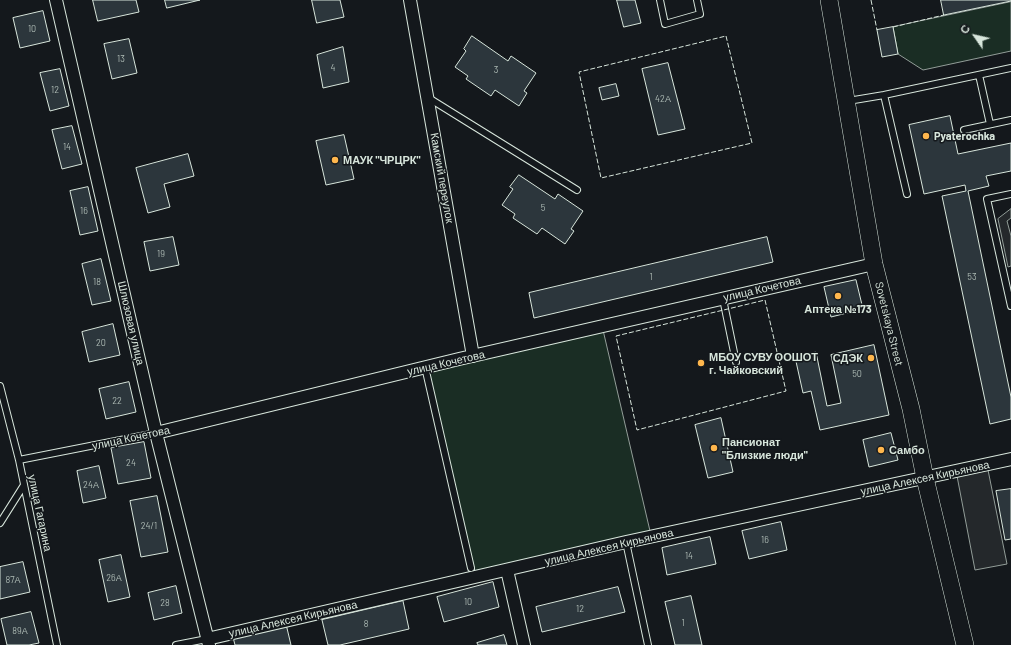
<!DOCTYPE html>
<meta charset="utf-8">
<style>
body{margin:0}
#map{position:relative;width:1011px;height:645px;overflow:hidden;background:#14181c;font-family:Barlow,sans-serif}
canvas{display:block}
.north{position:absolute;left:955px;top:16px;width:40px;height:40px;-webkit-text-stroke:3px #14181c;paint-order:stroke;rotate:304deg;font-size:11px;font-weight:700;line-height:16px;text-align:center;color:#d8e6dc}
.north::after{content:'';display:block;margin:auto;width:14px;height:18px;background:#d8e6dc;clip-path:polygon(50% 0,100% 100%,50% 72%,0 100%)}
</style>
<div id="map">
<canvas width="1011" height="645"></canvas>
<div class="north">С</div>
</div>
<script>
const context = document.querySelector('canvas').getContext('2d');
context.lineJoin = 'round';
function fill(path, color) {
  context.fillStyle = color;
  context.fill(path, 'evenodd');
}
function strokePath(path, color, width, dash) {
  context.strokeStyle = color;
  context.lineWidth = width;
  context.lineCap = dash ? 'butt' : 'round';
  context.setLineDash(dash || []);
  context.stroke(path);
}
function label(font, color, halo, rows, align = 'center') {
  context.font = font + ' Barlow,sans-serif';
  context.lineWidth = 3;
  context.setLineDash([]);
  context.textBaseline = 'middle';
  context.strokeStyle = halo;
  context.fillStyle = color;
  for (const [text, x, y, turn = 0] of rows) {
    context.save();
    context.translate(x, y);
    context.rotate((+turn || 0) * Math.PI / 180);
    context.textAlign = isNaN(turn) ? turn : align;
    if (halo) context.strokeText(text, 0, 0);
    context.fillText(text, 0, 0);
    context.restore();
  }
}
const green = new Path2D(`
 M1011,2V51L923,70L898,54L893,27Z
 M603,330L650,531L475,572L428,370Z`);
fill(green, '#1a2d24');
strokePath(green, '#939e99', 1);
const parking = new Path2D(`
 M1011,209V218L1007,221L1011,236V266L1008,267L998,219Z
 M988,470L1007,564L975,570L957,476Z`);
fill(parking, '#24282b');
strokePath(parking, '#939e99', 1);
const building = new Path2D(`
 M93,0H136L139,12L98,21Z
 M165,0H200L167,8Z
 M312,0H340L344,17L317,23Z
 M617,0H635L641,23L624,27Z
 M941,0H1011V1L944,15Z
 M43,11L50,41L20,48L13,18Z
 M893,27L898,54L882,57L877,30Z
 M472,36L508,61L511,56L536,73L524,91L527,93L519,106L495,90L491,96L466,79L468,76L455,67L466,51L464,49Z
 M129,39L137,73L112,79L104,44Z
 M343,47L349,82L323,88L317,55Z
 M668,63L685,129L658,135L642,69Z
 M60,69L69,106L50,111L40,73Z
 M616,84L619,96L602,100L599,88Z
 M950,116L958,154L1011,143V171L986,176L989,186L968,191L1011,397V419L990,424L942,196L966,191L965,185L924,194L909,125Z
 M72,126L82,164L62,169L52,130Z
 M344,135L354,179L326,185L316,141Z
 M188,154L194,176L164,184L170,207L148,213L136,168Z
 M519,175L555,199L558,194L583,211L571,229L574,231L565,244L542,228L537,234L513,218L515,214L502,205L513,189L510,187Z
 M88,187L98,231L80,235L70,191Z
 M173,237L179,265L150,271L144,242Z
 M767,237L773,262L534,318L529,293Z
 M101,259L111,301L92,305L82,264Z
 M856,280L863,309L831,317L824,287Z
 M113,324L120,355L89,362L82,332Z
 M874,345L889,415L820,430L811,391L803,393L795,357L816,352L827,406L841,403L831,355Z
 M129,382L136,412L106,419L99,389Z
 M721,418L733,472L708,478L695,425Z
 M891,433L898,460L869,467L863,440Z
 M144,442L151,478L118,484L111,448Z
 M99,466L106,498L83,503L77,471Z
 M1011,489V539L1005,540L996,491Z
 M157,496L168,552L141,557L130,501Z
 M781,522L787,550L749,559L742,531Z
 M710,537L716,564L667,575L662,548Z
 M121,555L130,597L108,602L99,560Z
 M23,562L30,592L0,599V567Z
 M493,582L499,607L444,622L437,597Z
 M176,586L182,613L154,620L148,593Z
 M618,587L625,612L542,632L536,607Z
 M691,596L702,645H675L665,602Z
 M403,601L409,629L340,645H328L322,620Z
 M31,612L39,643L29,645H7L1,619Z
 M286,624L291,645H235L233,637Z
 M504,635L507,645H478L477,643Z`);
fill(building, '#2c363c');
strokePath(building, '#d8e6dc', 1);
const service = new Path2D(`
 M660,0L665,24L700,14L697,0
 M979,75L990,124
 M884,95L1011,68
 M427,97L577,190
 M848,101L884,95L907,194
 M964,130L1011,120
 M1011,194L987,199L1011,306
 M723,299L736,362
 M425,367L471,568
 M0,386L19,460L57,645
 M19,460L156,433
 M0,523L24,485
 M626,542L648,645
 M176,645L207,639`);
const minor = new Path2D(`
 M56,0L156,433L209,645
 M410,0L473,356
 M156,433L459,359L874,264
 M507,570L524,645
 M207,639L626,542L1011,459`);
const secondary = new Path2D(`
 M829,0L874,264L911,409L925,478L965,645`);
strokePath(service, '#d8e6dc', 8);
strokePath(minor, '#d8e6dc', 14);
strokePath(secondary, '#d8e6dc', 18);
strokePath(service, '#14181c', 6);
strokePath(minor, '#14181c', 12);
strokePath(secondary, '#14181c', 17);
strokePath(new Path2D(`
 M871,0L877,30
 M893,27L944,15
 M726,36L752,143L601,178L579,72Z
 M765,300L786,391L637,430L616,336Z`), '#d8e6dc', 1, [5, 2]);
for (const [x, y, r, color] of [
 [926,136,4,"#ffb74d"],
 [335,160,4,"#ffb74d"],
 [838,296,4,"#ffb74d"],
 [871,358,4,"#ffb74d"],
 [701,363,4,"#ffb74d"],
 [714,448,4,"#ffb74d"],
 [881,450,4,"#ffb74d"]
]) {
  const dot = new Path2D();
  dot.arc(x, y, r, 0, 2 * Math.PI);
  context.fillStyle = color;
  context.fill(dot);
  strokePath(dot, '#14181c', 1.5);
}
label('9px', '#adbab4', null, [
 ["10",32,29],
 ["13",121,59],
 ["4",333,68],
 ["3",496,70],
 ["12",55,90],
 ["42А",663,99],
 ["14",67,147],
 ["5",543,208],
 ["16",84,211],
 ["19",161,254],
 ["1",651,277],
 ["53",972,277],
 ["18",97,282],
 ["20",101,343],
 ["50",857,374],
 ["22",117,401],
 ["24",131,463],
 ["24А",91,485],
 ["24/1",149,526],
 ["16",765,540],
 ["14",689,556],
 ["26А",114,578],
 ["87А",13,580],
 ["10",468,602],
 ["28",165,603],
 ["12",580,609],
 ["1",683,623],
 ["8",366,624],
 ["89А",20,631]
]);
label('bold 11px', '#d8e6dc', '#14181c', [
 ["Pyaterochka",934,136],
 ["МАУК \"ЧРЦРК\"",343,160],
 ["Аптека №173",838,309,"center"],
 ["МБОУ СУВУ ООШОТ",709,357],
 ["г. Чайковский",709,370],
 ["СДЭК",863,358,"right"],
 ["Пансионат",722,442],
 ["\"Близкие люди\"",722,455],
 ["Самбо",889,450]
], 'left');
label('11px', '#d8e6dc', '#14181c', [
 ["Камский переулок",442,178,80],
 ["улица Кочетова",762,289,-13],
 ["Шлюзовая улица",131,323,77],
 ["Sovetskaya Street",889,324,76],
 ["улица Кочетова",446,363,-13],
 ["улица Кочетова",131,438,-12],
 ["улица Алексея Кирьянова",925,478,-12],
 ["улица Гагарина",40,513,78],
 ["улица Алексея Кирьянова",609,547,-13],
 ["улица Алексея Кирьянова",293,619,-13]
]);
</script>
